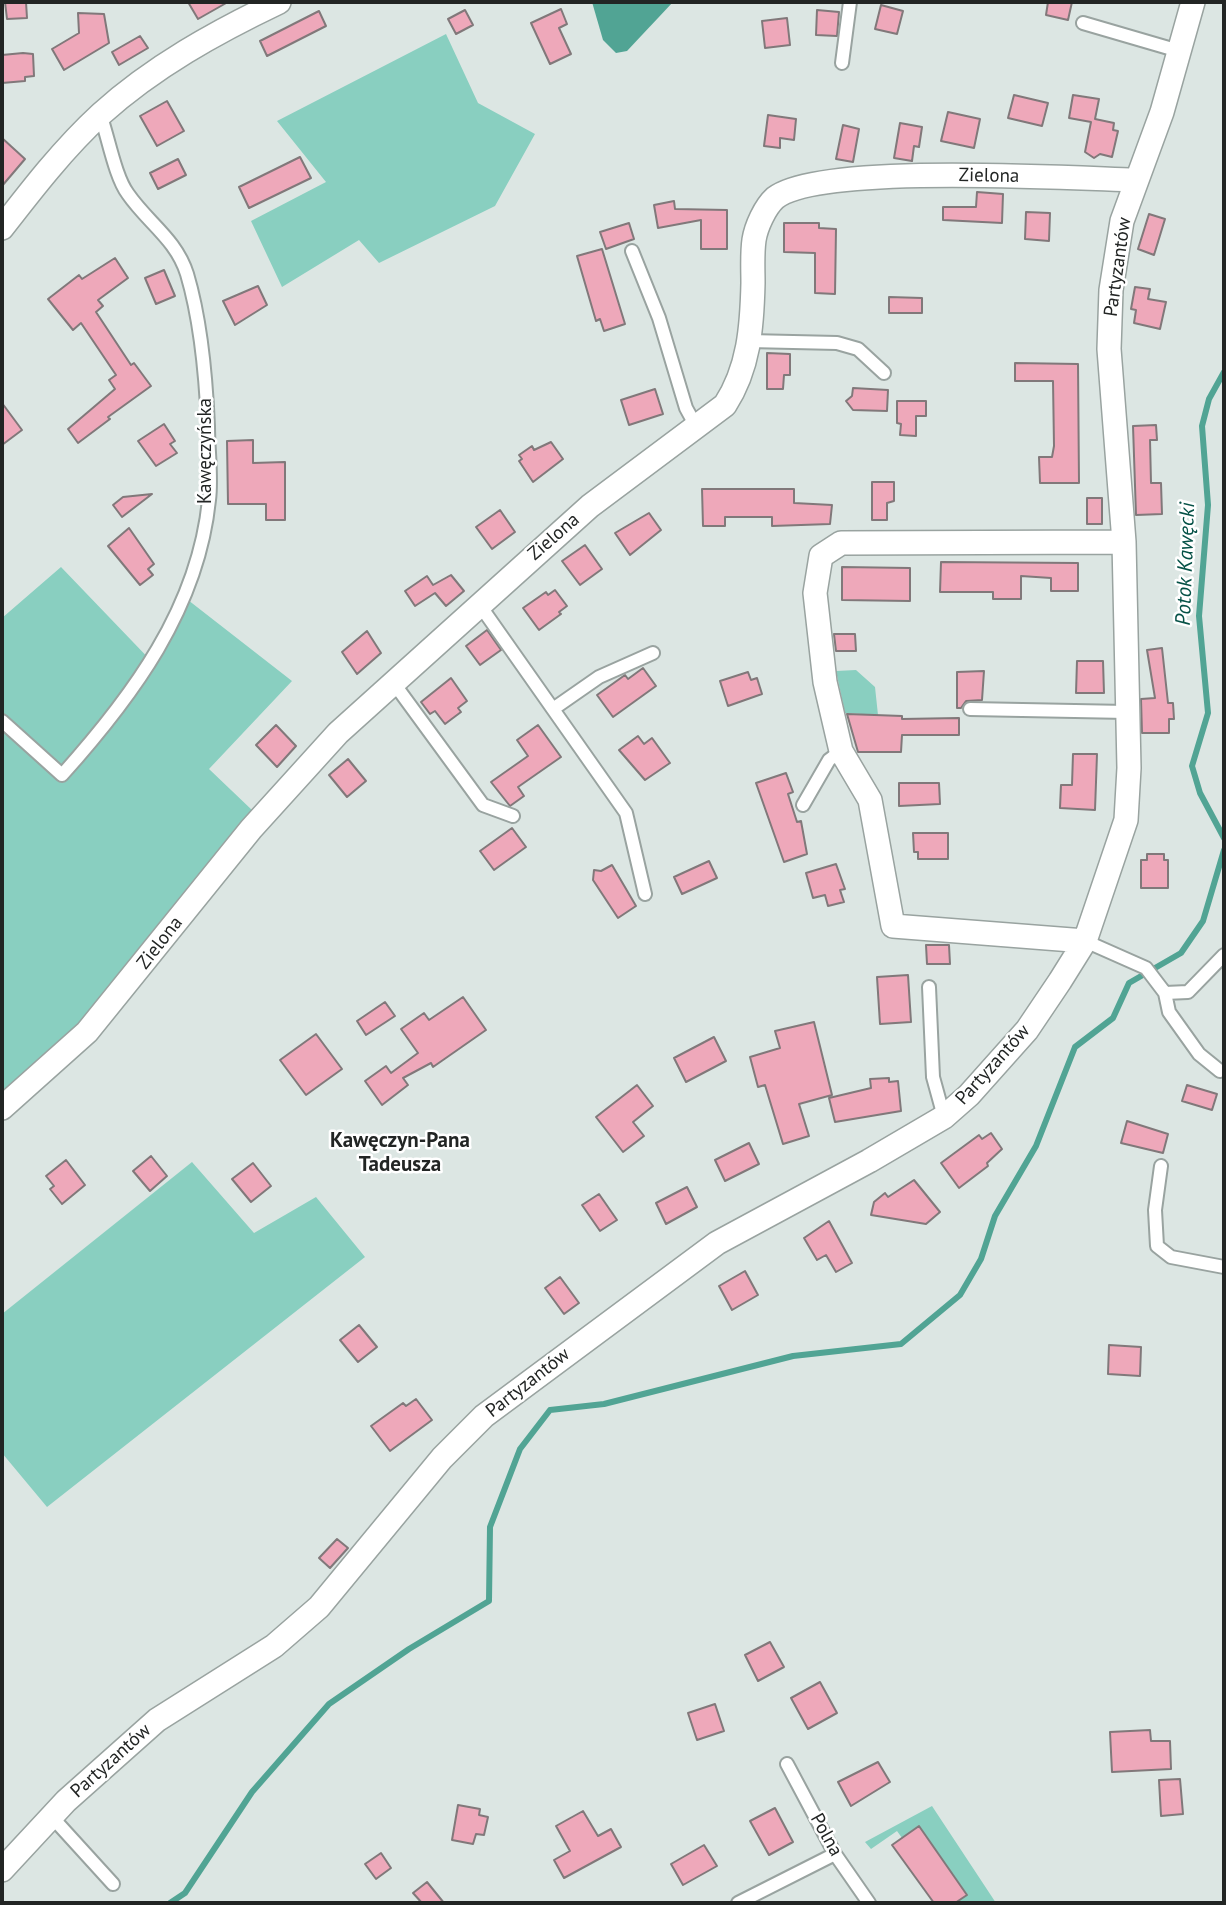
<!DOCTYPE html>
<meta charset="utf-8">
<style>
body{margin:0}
#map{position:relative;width:1226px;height:1905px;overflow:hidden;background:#dce6e3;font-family:"PT Sans",sans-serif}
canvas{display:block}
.frame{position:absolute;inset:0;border:4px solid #222524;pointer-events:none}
</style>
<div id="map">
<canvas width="1226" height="1905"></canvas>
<div class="frame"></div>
</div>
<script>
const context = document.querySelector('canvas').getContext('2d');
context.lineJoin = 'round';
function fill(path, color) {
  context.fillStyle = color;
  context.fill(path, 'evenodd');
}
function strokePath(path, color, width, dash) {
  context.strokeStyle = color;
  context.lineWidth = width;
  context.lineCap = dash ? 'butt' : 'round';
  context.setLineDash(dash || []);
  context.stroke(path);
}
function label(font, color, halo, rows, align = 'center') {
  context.font = font + ' "PT Sans",sans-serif';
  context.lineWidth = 5;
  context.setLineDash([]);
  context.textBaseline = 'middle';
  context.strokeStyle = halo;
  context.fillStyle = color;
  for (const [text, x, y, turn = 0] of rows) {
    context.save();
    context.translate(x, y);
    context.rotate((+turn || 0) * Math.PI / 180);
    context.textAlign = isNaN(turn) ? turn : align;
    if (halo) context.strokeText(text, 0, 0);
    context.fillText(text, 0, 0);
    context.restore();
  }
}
fill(new Path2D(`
 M446,34L478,103L535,134L495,206L379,263L359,240L282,287L251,221L326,182L277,121Z
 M61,567L156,666L188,600L292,681L209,769L253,811L79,1034L2,1098V618Z
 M856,670L875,687L878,715L845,713L836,671Z
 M192,1162L254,1233L316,1197L365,1257L47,1507L2,1453V1314Z
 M932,1806L996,1903H955L967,1894L919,1827L902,1838L897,1831L871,1849L865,1842Z`), '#89cfc0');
fill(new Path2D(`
 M592,2H673L627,51L616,53L603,40Z`), '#51a494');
strokePath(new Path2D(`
 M1224,372L1209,399L1202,426L1208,505L1199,616L1208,713L1192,766L1200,793L1224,838
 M170,1903L185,1893L252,1792L329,1704L409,1649L489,1601L490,1527L520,1449L550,1410L604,1404L793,1356L901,1344L960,1295L981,1259L995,1216L1036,1146L1075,1047L1113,1018L1129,983L1181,953L1203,921L1224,850`), '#51a494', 6);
const building = new Path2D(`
 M5,2H26L27,18L7,19Z
 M188,2H228L198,19Z
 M1048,2H1072L1068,20L1046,15Z
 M881,5L903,11L897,34L875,29Z
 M561,9L567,24L559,28L571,54L550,64L531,23Z
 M465,10L473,25L456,34L448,19Z
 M817,10L839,12L837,36L816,35Z
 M319,11L326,26L267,56L260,41Z
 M78,13L104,14L109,43L64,70L52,49L79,33Z
 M787,18L790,45L765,48L762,21Z
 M140,36L148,48L119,65L112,52Z
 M23,53L33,54L34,76L25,77V81L2,83V55Z
 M1014,95L1048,103L1042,126L1008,118Z
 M1073,95L1099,99L1095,119L1114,123L1113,130L1118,131L1112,157L1100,154L1094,158L1085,152L1091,122L1069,118Z
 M167,101L184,131L157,146L140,116Z
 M948,112L980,119L974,148L941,141Z
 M768,115L796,119L794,140L780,138V148L764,146Z
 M900,123L922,127L919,147L914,146L912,161L894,158Z
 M843,125L859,129L853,162L836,159Z
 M2,138L25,159L2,186Z
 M300,157L311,178L249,208L239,187Z
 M178,159L186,175L158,189L150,173Z
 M977,192L1003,194L1002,223L943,220V207H976Z
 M674,201L675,209L727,210V249H701V220L658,228L654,205Z
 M1026,212L1050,213L1049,241L1025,239Z
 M1149,214L1165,219L1154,255L1138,249Z
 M629,223L634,239L606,249L600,232Z
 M784,223H819V228L836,229L835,294L815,293V253L784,252Z
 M602,249L625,324L604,331L600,319L596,321L577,256Z
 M115,258L128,278L98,300L103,306L96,312L131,365L134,363L151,386L108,417L110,419L78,443L68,429L115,389L109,380L116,375L81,323L73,330L48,299L79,275L82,279Z
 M164,270L175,296L156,304L145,278Z
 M258,286L267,305L235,325L223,301Z
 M1135,287L1150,289L1148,299L1166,302L1160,329L1134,323L1136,310L1131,309Z
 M889,297L922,298V313H889Z
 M767,353L790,354V375H784L783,389H767Z
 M1015,363L1078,364L1079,483H1040L1039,457H1052L1054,446L1053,381H1015Z
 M853,388L888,390L887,411L853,410L846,401L852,396Z
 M655,389L663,414L629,425L621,400Z
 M897,401H926V416H916V436L900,435L901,424L897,423Z
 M2,403L22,430L2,445Z
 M164,424L175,441L170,444L177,453L156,466L138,441Z
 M1156,425L1157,440H1150L1151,483H1161L1162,514L1136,515L1133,426Z
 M253,440V463L285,462V520H266V504H228L227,441Z
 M551,442L563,459L533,482L519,461L522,459L519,455L532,446L534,450Z
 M872,482H894V501L887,503V520H872Z
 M702,489H794V503L832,505L830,524L772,526V517H725V526H703Z
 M152,494L122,517L113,505L123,497Z
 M1087,498H1102V524H1087Z
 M500,510L515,532L492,549L476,527Z
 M649,513L661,530L630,555L615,533Z
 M129,528L154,564L148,569L153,575L140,585L108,546Z
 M585,545L602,569L580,585L562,561Z
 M941,562L1078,563V591H1051V578L1021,576V599H993V592H940Z
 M842,567L910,568V601L842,600Z
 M451,575L464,591L446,606L435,593L415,606L405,591L427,576L433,585Z
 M555,590L567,606L559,612L561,614L539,630L523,608L546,592L548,595Z
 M487,630L501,650L480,665L466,646Z
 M367,631L381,653L357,674L342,652Z
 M834,634H855L856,651H836Z
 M1162,648L1168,703H1173L1174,719H1169V733H1142L1141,699L1155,698L1147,650Z
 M1077,661H1103L1104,693H1076Z
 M643,668L656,686L613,717L597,695L625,675L628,679Z
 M984,671L982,700L966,701L961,708H957V672Z
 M748,672L751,680L757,678L762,694L728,706L720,681Z
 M451,678L467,701L458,708L461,712L445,724L435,711L430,714L421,702Z
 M847,714L902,716V719L959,718V735H902L901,752H858Z
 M276,725L296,746L277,767L256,745Z
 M538,725L561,757L518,787L524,796L510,806L491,782L528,756L517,740Z
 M638,736L644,744L652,738L670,763L645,780L619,750Z
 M1073,754H1097L1095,810L1060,808L1061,785H1072Z
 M348,759L366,781L347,797L329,775Z
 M786,773L793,792L788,794L797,822L801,821L807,854L784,862L756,783Z
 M899,783H939L940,804L899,806Z
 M512,828L526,847L494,870L480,851Z
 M913,833H948V859H918V852H914Z
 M1147,854H1164V860H1168V888H1141V860H1147Z
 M709,861L717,878L682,894L674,877Z
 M836,864L845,889L840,890L844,902L828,906L825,895L813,898L806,873Z
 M612,865L636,906L618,918L593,880L594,870L601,871Z
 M926,945H949L950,964H927Z
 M908,975L911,1022L880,1024L877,977Z
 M463,997L486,1030L433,1067L431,1063L403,1078L408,1085L382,1105L365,1081L386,1066L391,1073L418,1053L401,1029L424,1013L429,1020Z
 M385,1002L395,1016L366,1035L357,1021Z
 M814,1022L832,1095L799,1104L809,1136L783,1144L765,1085L758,1087L750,1057L780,1048L775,1031Z
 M316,1034L342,1069L306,1095L280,1060Z
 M714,1037L726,1061L686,1082L674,1058Z
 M889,1078V1082L898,1081L901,1111L835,1122L829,1098L871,1088L870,1079Z
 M637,1085L653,1106L633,1122L644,1136L623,1152L596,1117Z
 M1187,1085L1217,1094L1212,1110L1182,1101Z
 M1127,1121L1168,1134L1163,1153L1121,1143Z
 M991,1133L1002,1149L987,1163L988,1166L959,1188L941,1163L979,1135L982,1139Z
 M749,1143L759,1164L725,1181L715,1160Z
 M151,1156L167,1176L150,1191L133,1171Z
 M66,1160L85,1185L62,1204L50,1189L54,1186L46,1176Z
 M253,1163L271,1186L251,1202L232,1179Z
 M914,1180L940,1212L926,1224L871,1215L874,1202L885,1193L888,1197Z
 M687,1187L697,1207L666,1224L656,1203Z
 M599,1194L617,1220L600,1231L582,1205Z
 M829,1221L852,1263L836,1272L826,1255L817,1260L804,1238Z
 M745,1271L758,1295L732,1310L719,1286Z
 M560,1277L579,1303L564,1314L545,1288Z
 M359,1325L377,1347L358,1362L340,1340Z
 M1109,1345L1141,1347L1140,1376L1108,1374Z
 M416,1399L432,1420L390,1451L371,1426L403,1403L406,1406Z
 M337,1539L348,1548L330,1568L319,1558Z
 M770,1642L784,1667L758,1681L745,1655Z
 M820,1682L837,1713L808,1729L791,1698Z
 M715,1704L724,1731L697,1740L688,1713Z
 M1150,1730L1151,1741H1170L1171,1769L1112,1772L1110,1732Z
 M878,1762L890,1782L851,1806L838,1782Z
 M1180,1779L1183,1814L1161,1816L1159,1780Z
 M458,1805L480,1809L479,1815L488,1817L484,1835L476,1834L473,1844L452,1840Z
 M775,1808L793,1842L769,1855L750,1821Z
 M583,1811L598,1836L611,1829L621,1847L564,1878L554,1860L570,1851L556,1826Z
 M919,1826L967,1895L955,1903H934L892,1845Z
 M704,1845L717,1866L683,1885L671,1864Z
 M381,1853L391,1868L376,1879L365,1864Z
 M427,1882L444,1903H422L413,1893Z`);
fill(building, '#eea8ba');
strokePath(building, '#81787a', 2);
const lane = new Path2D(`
 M1083,23L1179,51
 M842,63L850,2
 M632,251L659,318L686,408L697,428
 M749,341L837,343L858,349L884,373
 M479,604L626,813L645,894
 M393,682L483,805L513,816
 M553,709L599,677L653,653
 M970,709L1127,712
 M2,721L62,775C132,697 198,609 209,500C212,477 208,451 208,426C206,378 201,321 187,274C176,239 148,223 128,194C115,177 108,136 100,114
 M803,805L829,760L841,751
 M1085,941L1146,968L1165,993L1169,1012L1199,1054L1220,1071
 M929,987L933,1077L944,1117
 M1165,993L1188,992L1224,955
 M1161,1166L1155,1210L1157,1246L1171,1257L1224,1267
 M787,1764L835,1854L869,1903
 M52,1817L113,1884
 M738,1903L835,1854`);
const street = new Path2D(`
 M2,228C33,188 64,148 101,114C153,67 216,32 279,2
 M1085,941L893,926L870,800L841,751L825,682L815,593L821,556L841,543L1124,542
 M2,1108L87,1032L251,829L338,733L590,506L725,405C749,368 752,327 753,283C753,269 752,254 754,240C756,227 765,207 775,198C819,163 1069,178 1134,180
 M2,1870L66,1801L157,1720L274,1646L319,1607L442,1458L484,1416L717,1243L869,1161L944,1117L969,1095L1027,1030L1060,981L1085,941L1126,820L1129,768L1124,542L1109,349L1111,290L1122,221L1162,112L1193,2`);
strokePath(lane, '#99a3a0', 16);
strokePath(street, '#99a3a0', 26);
strokePath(lane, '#fff', 12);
strokePath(street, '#fff', 23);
label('19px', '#222524', '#fff', [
 ["Zielona",989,176,1],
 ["Partyzantów",1118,267,-82],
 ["Kawęczyńska",206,451,-90],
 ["Zielona",554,537,-41],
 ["Zielona",160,943,-52],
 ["Partyzantów",993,1065,-48],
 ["Partyzantów",528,1383,-38],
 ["Partyzantów",111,1761,-42],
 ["Polna",826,1835,61]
]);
label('italic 21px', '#055146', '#fff', [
 ["Potok Kawęcki",1186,564,-88]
]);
label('bold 21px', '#222524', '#fff', [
 ["Kawęczyn-Pana",400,1141],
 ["Tadeusza",400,1165]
]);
</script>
